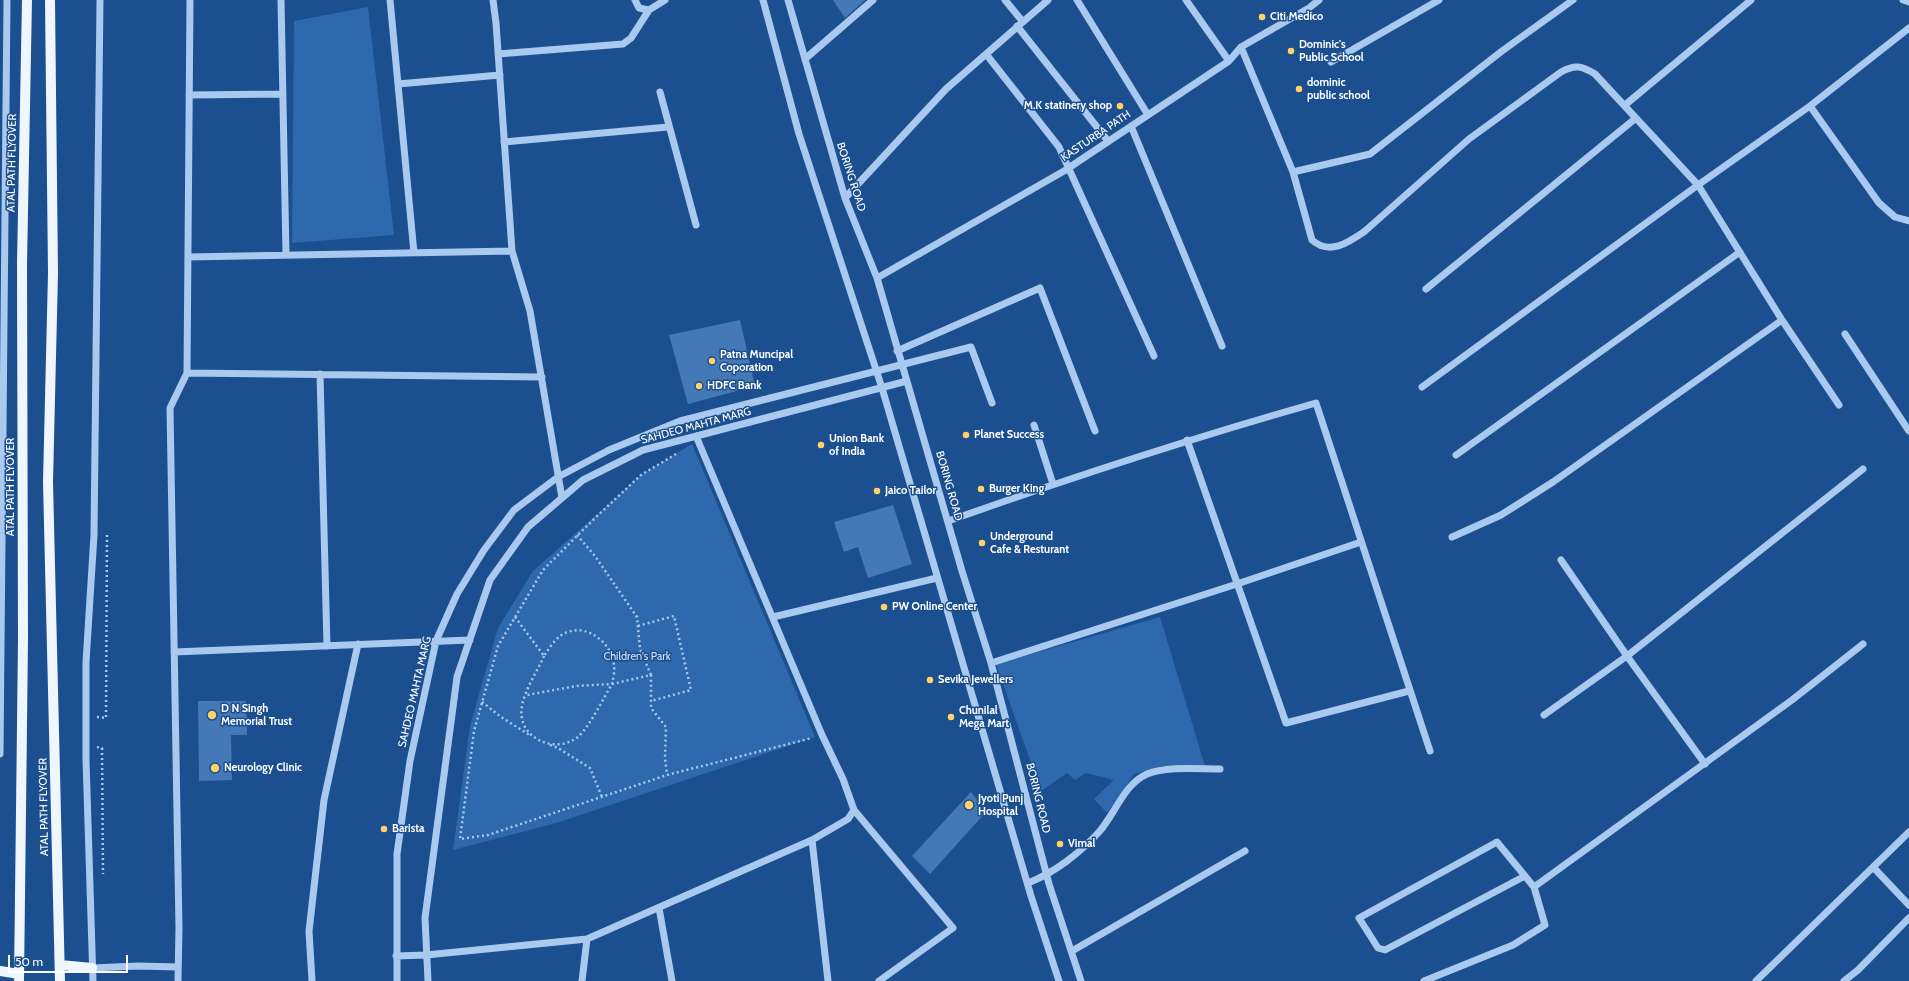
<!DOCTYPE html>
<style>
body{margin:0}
#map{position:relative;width:1909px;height:981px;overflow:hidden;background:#1b4f8f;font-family:Cabin,sans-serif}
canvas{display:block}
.scale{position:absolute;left:8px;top:955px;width:120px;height:18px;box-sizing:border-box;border:2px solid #fff;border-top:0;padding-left:5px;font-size:12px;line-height:14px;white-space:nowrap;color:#fff;-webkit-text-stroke:3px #1b4f8f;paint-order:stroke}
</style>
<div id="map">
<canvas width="1909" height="981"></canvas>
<div class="scale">50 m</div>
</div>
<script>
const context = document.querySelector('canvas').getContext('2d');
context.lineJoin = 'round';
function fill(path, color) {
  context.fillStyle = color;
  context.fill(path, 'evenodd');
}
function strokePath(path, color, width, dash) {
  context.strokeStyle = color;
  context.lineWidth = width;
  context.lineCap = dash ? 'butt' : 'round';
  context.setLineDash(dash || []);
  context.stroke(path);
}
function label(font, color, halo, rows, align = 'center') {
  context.font = font + ' Cabin,sans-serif';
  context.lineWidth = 3;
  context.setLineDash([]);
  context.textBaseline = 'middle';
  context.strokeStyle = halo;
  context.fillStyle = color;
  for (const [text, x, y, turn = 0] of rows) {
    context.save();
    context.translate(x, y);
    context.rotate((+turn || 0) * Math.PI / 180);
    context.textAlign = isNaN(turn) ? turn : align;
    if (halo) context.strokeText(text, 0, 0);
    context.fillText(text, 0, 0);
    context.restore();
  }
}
fill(new Path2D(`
 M368,7L394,235L292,243L294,21Z
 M692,444L815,737L556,823L453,850L470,726L498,628L533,571L641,475Z
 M1160,617L1205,766H1162L1134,774L1107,813L1094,799L1114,780L1086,773L1075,780L1067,773L1041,791L996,664Z`), '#2e69ad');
fill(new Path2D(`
 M833,0H865L845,18Z
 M740,320L755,386L688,404L669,335Z
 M893,505L912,564L868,578L858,547L844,552L834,522Z
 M198,701H246L247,735H231L232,780L199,781Z
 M971,792L986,812L930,874L912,856Z`), '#4478b7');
strokePath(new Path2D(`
 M676,454L641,475L595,518L543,570L498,646L474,731L460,839L488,835L667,775L812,738
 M577,535L595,556L637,617L640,649L651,675
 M515,617L544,656C550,647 557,635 568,632C589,624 613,645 614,666C615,671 613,679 612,684L576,686L527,695
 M638,626L674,616L691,690L651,701
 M544,656C537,672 525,689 522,706C516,738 556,756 579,736C591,724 603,699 612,684L651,675V708L666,727L665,758L667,775
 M482,702L501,717L531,736
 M97,717L106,718L107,534
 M550,745L558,748L590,768L602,797
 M97,747L102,748L103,874`), '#a9c9ee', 2.5, [2, 3]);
strokePath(new Path2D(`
 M281,0L286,255
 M390,0L414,253
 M493,0L496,23L512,251L530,311L562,498
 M635,0L639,8L649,10L665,0
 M763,0L799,134L882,388L1031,896L1059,981
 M788,0L845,198L877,278L962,571L991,663L1049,884L1081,981
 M1005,0L1023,22
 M1077,0L1148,115
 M1186,0L1229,61
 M1903,0L1909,2
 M1017,26L1108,141
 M1241,47L1293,172L1312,240C1330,256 1349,242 1365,231L1469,139L1561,72C1575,64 1582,66 1595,74L1698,185L1782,320L1839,405
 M498,54L623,44L631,38L649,10
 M986,54L1059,147L1154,356
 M805,59L873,0
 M1331,62L1439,0
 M398,84L500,75
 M660,92L696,225
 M189,95L283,94
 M1625,105L1751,0
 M1810,106L1879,203L1895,217L1909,221
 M1131,126L1222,346
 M504,142L668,127
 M1293,172L1370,154L1502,51L1573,0
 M845,198L946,89L1048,0
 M188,257L512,251
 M877,278L1064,171L1229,61L1241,47L1309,8L1319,0
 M1426,289L1636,118
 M1845,334L1909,431
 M897,351L1040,288L1095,431
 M187,373L542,377
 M320,374L327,646
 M1422,387L1698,185L1810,106L1909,28
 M1034,425L1053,484
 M1187,440L1286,723L1409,691
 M1456,455L1740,252
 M948,521C1070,478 1192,438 1316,403L1430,751
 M1452,537L1501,515L1553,482L1782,320
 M1561,560L1627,656L1705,764
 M773,617L937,578
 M174,652L470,640
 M991,663L1237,584L1361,542
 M1544,715L1627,656L1863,469
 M0,754L7,0
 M854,810L953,928L879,981
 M812,840L828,981
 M1873,867L1909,905
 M1525,876L1385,950L1378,948L1359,918L1497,842L1534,887
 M1028,883C1054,873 1080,853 1099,832C1115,814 1124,784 1147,774C1166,766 1199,769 1220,769
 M659,908L672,981
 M1072,951L1245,851
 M396,956L426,955L587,939L812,840L848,819L854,810L843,779L822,735L696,436
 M92,968L138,966L178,967
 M93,981L86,760V662L94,535L100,0
 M178,981L179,928L170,408L187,373L190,0
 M312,981L309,931L324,800L358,644
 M397,981V854L410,761L436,641L457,594L484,550L514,510L558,477L609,450L680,421L971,347L992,403
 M428,981L425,918L457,677L490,580L528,527L583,480L643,450L907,381
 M582,981L587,939
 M1424,981L1513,945L1545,925L1534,887L1792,700L1863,644
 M1756,981L1909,832
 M1844,981L1858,970L1909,918`), '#a9c9ee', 7);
strokePath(new Path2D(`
 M50,0L53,273L48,482L60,981
 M60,965L92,968
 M0,971L19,974
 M19,981L23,639L22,264L27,0`), '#f0f6ff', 10);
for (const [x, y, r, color] of [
 [1262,17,4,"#ffd166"],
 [1291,51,4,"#ffd166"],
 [1299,89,4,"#ffd166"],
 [1120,106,4,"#ffd166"],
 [712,361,4,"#ffd166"],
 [699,386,4,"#ffd166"],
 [966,435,4,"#ffd166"],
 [821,445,4,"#ffd166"],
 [981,489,4,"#ffd166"],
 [877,491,4,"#ffd166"],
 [982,543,4,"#ffd166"],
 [884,607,4,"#ffd166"],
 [930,680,4,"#ffd166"],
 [212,715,5,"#ffd166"],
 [951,717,4,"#ffd166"],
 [215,768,5,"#ffd166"],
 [969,805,5,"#ffd166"],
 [384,829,4,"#ffd166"],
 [1060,844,4,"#ffd166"]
]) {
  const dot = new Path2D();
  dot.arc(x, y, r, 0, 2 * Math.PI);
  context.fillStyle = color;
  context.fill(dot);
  strokePath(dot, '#1b4f8f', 1.5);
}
label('bold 11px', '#fff', '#1b4f8f', [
 ["Citi Medico",1270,17],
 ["Dominic's",1299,45],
 ["Public School",1299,58],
 ["dominic",1307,83],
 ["public school",1307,96],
 ["M.K statinery shop",1112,106,"right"],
 ["Patna Muncipal",720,355],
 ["Coporation",720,368],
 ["HDFC Bank",707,386],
 ["Planet Success",974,435],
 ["Union Bank",829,439],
 ["of India",829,452],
 ["Burger King",989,489],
 ["Jaico Tailor",885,491],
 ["Underground",990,537],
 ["Cafe & Resturant",990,550],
 ["PW Online Center",892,607],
 ["Sevika Jewellers",938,680],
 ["D N Singh",221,709],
 ["Memorial Trust",221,722],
 ["Chunilal",959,711],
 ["Mega Mart",959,724],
 ["Neurology Clinic",224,768],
 ["Jyoti Punj",978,799],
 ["Hospital",978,812],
 ["Barista",392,829],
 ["Vimal",1068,844]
], 'left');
label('11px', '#fff', '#1b4f8f', [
 ["KASTURBA PATH",1096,136,-34],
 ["ATAL PATH FLYOVER",12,163,-89],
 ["BORING ROAD",851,177,72],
 ["SAHDEO MAHTA MARG",696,426,-15],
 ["BORING ROAD",949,486,74],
 ["ATAL PATH FLYOVER",11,487,-90],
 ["SAHDEO MAHTA MARG",415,692,-77],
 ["BORING ROAD",1038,798,76],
 ["ATAL PATH FLYOVER",44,807,-91]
]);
label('11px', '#cfe3fa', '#1b4f8f', [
 ["Children's Park",637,657]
]);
</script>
